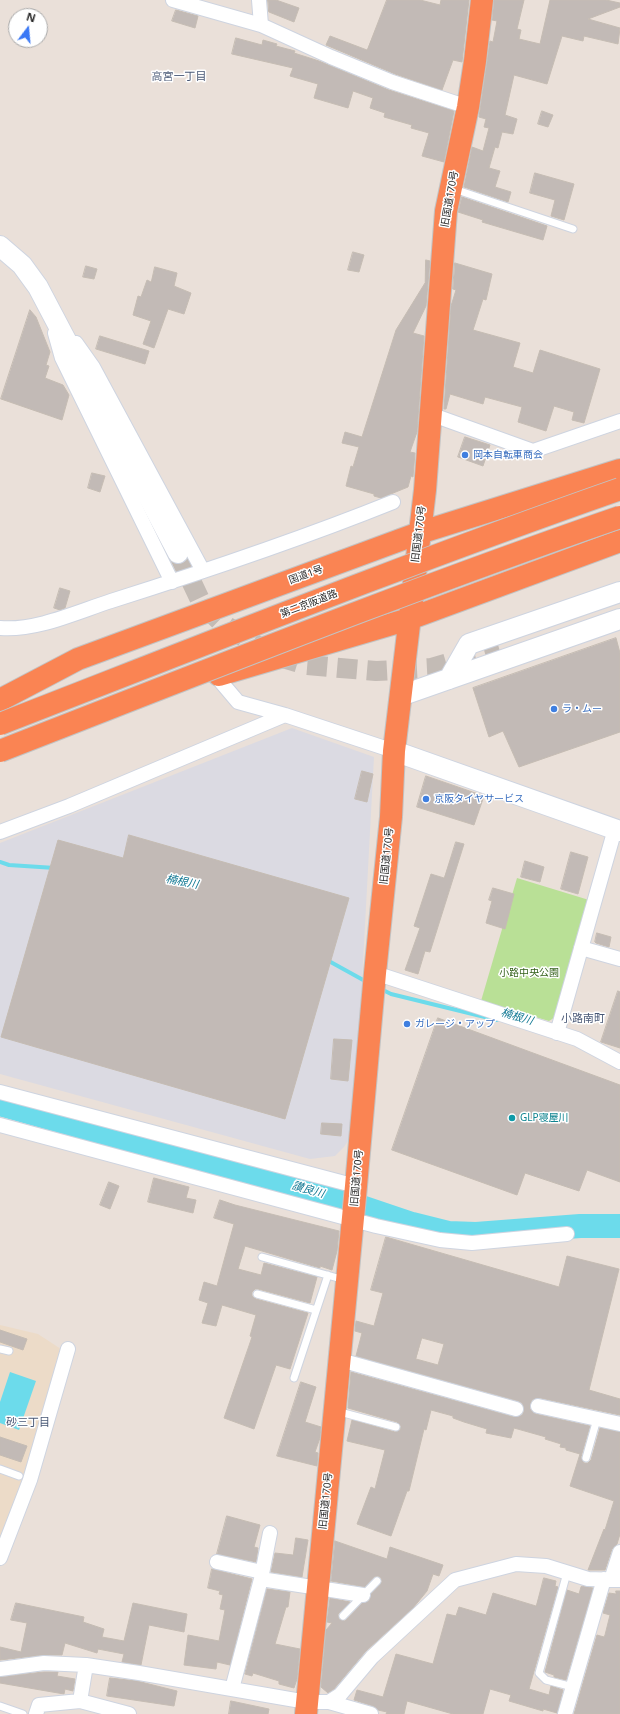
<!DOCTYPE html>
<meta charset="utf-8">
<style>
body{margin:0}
#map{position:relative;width:620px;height:1714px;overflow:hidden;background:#eae0d9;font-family:"Noto Sans",sans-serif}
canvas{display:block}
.north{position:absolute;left:8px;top:8px;width:40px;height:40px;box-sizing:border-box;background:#fff;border:1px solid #a9a9a9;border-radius:50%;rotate:16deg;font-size:11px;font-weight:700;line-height:16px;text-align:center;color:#272727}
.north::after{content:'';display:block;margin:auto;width:14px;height:18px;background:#3a78f5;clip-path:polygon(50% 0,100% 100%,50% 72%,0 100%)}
</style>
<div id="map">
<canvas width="620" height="1714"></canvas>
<div class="north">N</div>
</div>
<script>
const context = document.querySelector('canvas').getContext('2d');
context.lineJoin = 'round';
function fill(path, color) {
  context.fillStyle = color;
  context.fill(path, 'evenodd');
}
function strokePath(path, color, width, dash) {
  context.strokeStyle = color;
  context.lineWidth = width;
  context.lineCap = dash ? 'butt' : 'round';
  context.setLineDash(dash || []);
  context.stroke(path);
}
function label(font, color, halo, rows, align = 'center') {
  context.font = font + ' "Noto Sans","Noto Sans JP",sans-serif';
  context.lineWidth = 3;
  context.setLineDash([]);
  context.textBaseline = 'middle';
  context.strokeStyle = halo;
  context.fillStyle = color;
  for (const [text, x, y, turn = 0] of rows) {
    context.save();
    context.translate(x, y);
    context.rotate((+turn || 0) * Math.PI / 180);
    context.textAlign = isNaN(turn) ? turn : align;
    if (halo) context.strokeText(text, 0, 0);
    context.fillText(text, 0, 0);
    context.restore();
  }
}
fill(new Path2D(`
 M292,728L374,757L354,1132L344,1147L335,1156L310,1159L0,1074V843Z`), '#dbdae2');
fill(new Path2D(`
 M0,1325L38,1334L64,1351L26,1471L0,1545Z`), '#ecdbc8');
fill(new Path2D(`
 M517,878L589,900L557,1016L549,1021L481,1001Z`), '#b9e096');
fill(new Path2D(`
 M10,1372L36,1381L19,1430L0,1423V1402Z`), '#6cdbeb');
strokePath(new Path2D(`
 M0,862L9,865L55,868
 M327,960L365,981
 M381,989L391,994L497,1020`), '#6cdbeb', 4);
strokePath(new Path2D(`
 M0,1104L338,1199L412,1224L448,1233L476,1234L580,1226H620`), '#6cdbeb', 24);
const building = new Path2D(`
 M268,0H276L299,8L294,22L269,12Z
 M387,0H420L440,5L441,0H469L462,62L453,60L442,90L395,74L326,45L330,36L367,50Z
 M494,0H524L517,29L521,30L519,39L540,44L550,0H606L620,3V7L588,19L620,28L618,44L584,36L583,41L562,36L547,84L514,75L505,115L517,119L513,134L502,132L498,148L495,147L489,168L500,171L495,187L511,192L508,202L464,187L472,147L483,151L489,128L484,127L486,119L479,117L490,41L493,42L497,21L492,20Z
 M176,10L198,16L195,28L172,21Z
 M236,38L262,45L263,40L277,44L276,46L295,51L294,53L319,61L389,90L454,111L444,162L422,156L429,133L411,128L412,125L384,117L385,113L370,108L373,98L353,91L348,108L314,98L318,84L290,76L293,68L232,54Z
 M542,111L553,115L548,127L538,124Z
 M535,173L574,184L564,220L551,216L555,200L530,193Z
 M462,197L547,226L543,240L482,222L483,220L458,212Z
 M353,252L364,255L359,272L348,270Z
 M426,260L430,261L426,306L413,333L424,336L417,432L410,452L415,453L413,477L411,476L408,487L381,498L374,496V494L346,486L351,466L353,467L359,447L342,443L345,432L362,437L396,330L425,283Z
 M455,263L492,274L486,300L483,299L473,330L520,343L513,367L533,373L540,350L600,369L584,423L572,420L574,412L554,406L546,431L518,422L522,407L485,397L483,404L450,394L446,409H444L451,306L456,290L453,289Z
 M86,266L97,269L94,279L83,277Z
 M155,267L177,273L174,286L191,293L184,314L168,309L154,348L143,344L151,321L133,315L138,296L141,297L147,280L151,282Z
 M30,310L36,317L50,352L46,365L49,366L45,378L63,385L69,395L62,420L1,399Z
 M100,336L149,351L145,364L96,349Z
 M465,437L490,445L483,466L458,457Z
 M92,473L105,476L100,492L88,488Z
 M60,588L70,591L65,608L60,610L54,608Z
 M616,638L620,653V732L519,767L503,731L489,737L473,688Z
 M362,771L373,774L367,802L355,799Z
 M426,776L484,796L474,825L417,807Z
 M129,835L349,898L285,1119L1,1037L58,840L123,858Z
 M456,842L464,844L430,952L425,951L418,974L405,970L420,928L414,926L431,874L444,878Z
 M571,852L588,857L578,894L561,889Z
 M525,861L544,867L540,882L521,877Z
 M493,888L514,894L505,929L486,923L492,901L489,900Z
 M597,933L611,937L609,947L596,943L595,942Z
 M618,991L620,992V1048L601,1042Z
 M438,1018L620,1085V1182L587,1170L579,1191L525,1173L517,1195L392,1150Z
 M334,1039L352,1040L348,1081L331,1079Z
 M322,1123L342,1124L341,1136L321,1134Z
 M154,1178L189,1187L186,1198L196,1200L193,1213L148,1202Z
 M109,1182L119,1186L110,1209L100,1205Z
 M220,1200L235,1205L339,1231L337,1251L332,1270L320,1266V1268L245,1246L238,1269L261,1275L264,1263L317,1277L310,1303L258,1289H255L252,1292V1296L256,1299L308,1313L290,1369L276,1365L254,1429L224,1418L252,1337L250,1336L256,1315L222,1305L216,1326L202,1323L208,1303L199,1300L204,1282L217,1286L234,1224L214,1218Z
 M386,1237L559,1287L567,1256L619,1269L589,1390L620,1399V1415L540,1398L532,1400L530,1405V1409L536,1414L590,1426L581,1457L584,1463H588L591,1460L600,1428L620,1432V1534L617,1544L612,1549L605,1570H588L604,1529L605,1530L614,1501L570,1486L580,1454L566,1450V1448L560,1447L561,1444L545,1439L546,1437L514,1428L511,1438L486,1433L487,1429L464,1422L453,1418V1416L431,1410L426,1430L424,1429L409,1491H407L391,1536L357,1524L371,1487L375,1489L385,1450L347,1441L352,1420L395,1432L400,1430L401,1426L397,1422L348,1408L351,1372L514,1417L522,1415L524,1411L522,1403L518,1401L356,1356L362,1333L355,1331L356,1321L374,1326L383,1293L371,1290ZM422,1338L444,1344L438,1365L416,1359Z
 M0,1330L27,1339L23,1350L0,1342Z
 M301,1382L316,1387L305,1422L321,1427L320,1438L315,1452L318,1453L317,1466L277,1456Z
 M0,1437L27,1446L21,1462L0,1455Z
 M227,1516L260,1525L254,1547L258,1548L256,1562L217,1554Z
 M296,1538L308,1540L302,1577L271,1572L275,1553L293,1555Z
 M335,1541L387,1559L390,1547L443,1565L439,1576L433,1574L427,1591L413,1608L366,1651L334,1689L328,1693L321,1687L326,1630L332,1623L327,1622L330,1598L350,1602L338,1614L339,1619L345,1621L362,1603L369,1601L371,1594L382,1582L381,1578L378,1576L374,1577L365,1587L331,1581Z
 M212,1569L252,1579L230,1665L217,1662L216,1669L184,1665L188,1635L219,1641L225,1610L220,1609L223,1595L219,1594L220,1591L208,1588Z
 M544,1578L556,1581L555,1586L558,1587L529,1689L549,1695L551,1686L563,1690L557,1713L543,1709V1711L509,1701L511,1695L490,1689L483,1714H453L407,1701L404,1714H386L387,1712L378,1710L373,1706L354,1700L357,1690L383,1697L396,1654L433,1664L447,1614L456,1616L459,1607L486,1615L493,1593L536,1606Z
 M583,1586L593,1588L566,1680L554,1677V1675L545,1672L567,1590L579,1594L581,1587Z
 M267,1589L290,1592L288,1607H286L275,1644L300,1649L297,1679L294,1688L279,1684V1681L253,1673L252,1676L245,1674Z
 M616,1591H620V1714H574L597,1635L604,1637L605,1635L610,1615L603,1613L609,1593L616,1594Z
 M16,1603L84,1617L83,1622L104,1629L102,1637L124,1641L133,1603L187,1614L184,1632L149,1625L141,1665L122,1662L124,1654L98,1649L97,1653L65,1643L62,1655H43L0,1660V1647L21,1652L27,1623L11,1620Z
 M44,1672H58L57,1676L75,1679L73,1691L65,1689L64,1694L0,1683V1677Z
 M110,1678L137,1681L177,1691L174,1706L107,1696Z
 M231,1701L269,1709L268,1714H229Z`);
fill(building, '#c2bab6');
strokePath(building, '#c5bcb3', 1);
strokePath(new Path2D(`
 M178,553L202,604L222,623L270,654L306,665L376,671L431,668L499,648`), '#c3bbb5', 20, [20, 10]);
const lane = new Path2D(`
 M454,189L573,229
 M262,1257L345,1280
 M257,1294L316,1310
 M0,1349L9,1351
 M294,1378L328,1275
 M336,1411L396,1427
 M586,1458L597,1419
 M0,1469L19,1476
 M567,1573L539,1673L546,1680L573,1687
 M343,1616L377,1581
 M0,1706L23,1714`);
const street = new Path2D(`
 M173,0L261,25L331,57L392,82L468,107
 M259,0L261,25
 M55,333L62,358L172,582
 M76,343L93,367L203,571
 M430,414L533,451L620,421
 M0,628C36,631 77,612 111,601C206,571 301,539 393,502
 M216,676L238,702L285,715L394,751
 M0,832L69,806L285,715
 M581,948L620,959
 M375,973L577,1039L620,1062
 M557,1033L615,829
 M0,1092L356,1186
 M0,1125L376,1226L440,1240L472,1243L567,1234
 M340,1360L516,1409
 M538,1406L620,1424
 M270,1533L261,1579L363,1595
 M0,1558L30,1480L68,1349
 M217,1562L262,1572
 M611,1580L620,1552
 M0,1669L44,1663L86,1665
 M232,1689L261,1579
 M80,1701L86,1665L139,1673L307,1702H329L371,1714
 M329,1702L340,1695L372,1657L455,1580L516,1564L546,1566L588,1579L620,1580
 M36,1714L39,1705L80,1701L129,1714
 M565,1714L604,1579`);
const secondary = new Path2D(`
 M0,246L22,265L38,287L178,553
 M449,679L469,644L620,592
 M400,696L620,619
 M394,751L620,831`);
const highway = new Path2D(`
 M219,675L409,619L620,541
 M0,700L78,659L419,533L620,470
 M306,1714L356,1186L375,973L391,817L394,751L425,490L446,211L468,107L475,61L482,0`);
strokePath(lane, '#ced4e0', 9);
strokePath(street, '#ced4e0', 16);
strokePath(secondary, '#ced4e0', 22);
strokePath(highway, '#c3c3c3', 24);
strokePath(lane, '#fff', 7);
strokePath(street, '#fff', 14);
strokePath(secondary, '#fff', 20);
strokePath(highway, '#fa8453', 22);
const highwayBridge = new Path2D(`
 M0,724C206,644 411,562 620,489
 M0,751C206,671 411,589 620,517`);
strokePath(highwayBridge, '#c3c3c3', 24, []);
strokePath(highwayBridge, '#fa8453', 22);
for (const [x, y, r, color] of [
 [465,455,4,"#3f7fe0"],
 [554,709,4,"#3f7fe0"],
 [426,799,4,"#3f7fe0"],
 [407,1024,4,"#3f7fe0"],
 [512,1118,4,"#0f9aa8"]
]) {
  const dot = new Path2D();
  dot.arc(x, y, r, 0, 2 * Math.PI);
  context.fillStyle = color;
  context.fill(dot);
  strokePath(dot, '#fff', 1.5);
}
label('10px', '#272727', '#fff', [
 ["旧国道170号",450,199,-80],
 ["旧国道170号",419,534,-83],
 ["国道1号",306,575,-20],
 ["第二京阪道路",309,604,-21],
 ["旧国道170号",387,856,-84],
 ["旧国道170号",357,1178,-85],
 ["旧国道170号",326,1501,-84]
]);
label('10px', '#366cbe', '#fff', [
 ["岡本自転車商会",473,455],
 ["ラ・ムー",562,709],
 ["京阪タイヤサービス",434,799],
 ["ガレージ・アップ",415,1024]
], 'left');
label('10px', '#33611a', '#fff', [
 ["小路中央公園",529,973]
]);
label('10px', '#0d838f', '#fff', [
 ["GLP寝屋川",520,1118]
], 'left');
label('11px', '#495876', '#fff', [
 ["高宮一丁目",179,77],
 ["小路南町",583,1019],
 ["砂三丁目",28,1423]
]);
label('italic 11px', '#107893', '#fff', [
 ["楠根川",182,882,11],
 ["楠根川",517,1017,17],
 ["讃良川",308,1190,16]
]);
</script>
